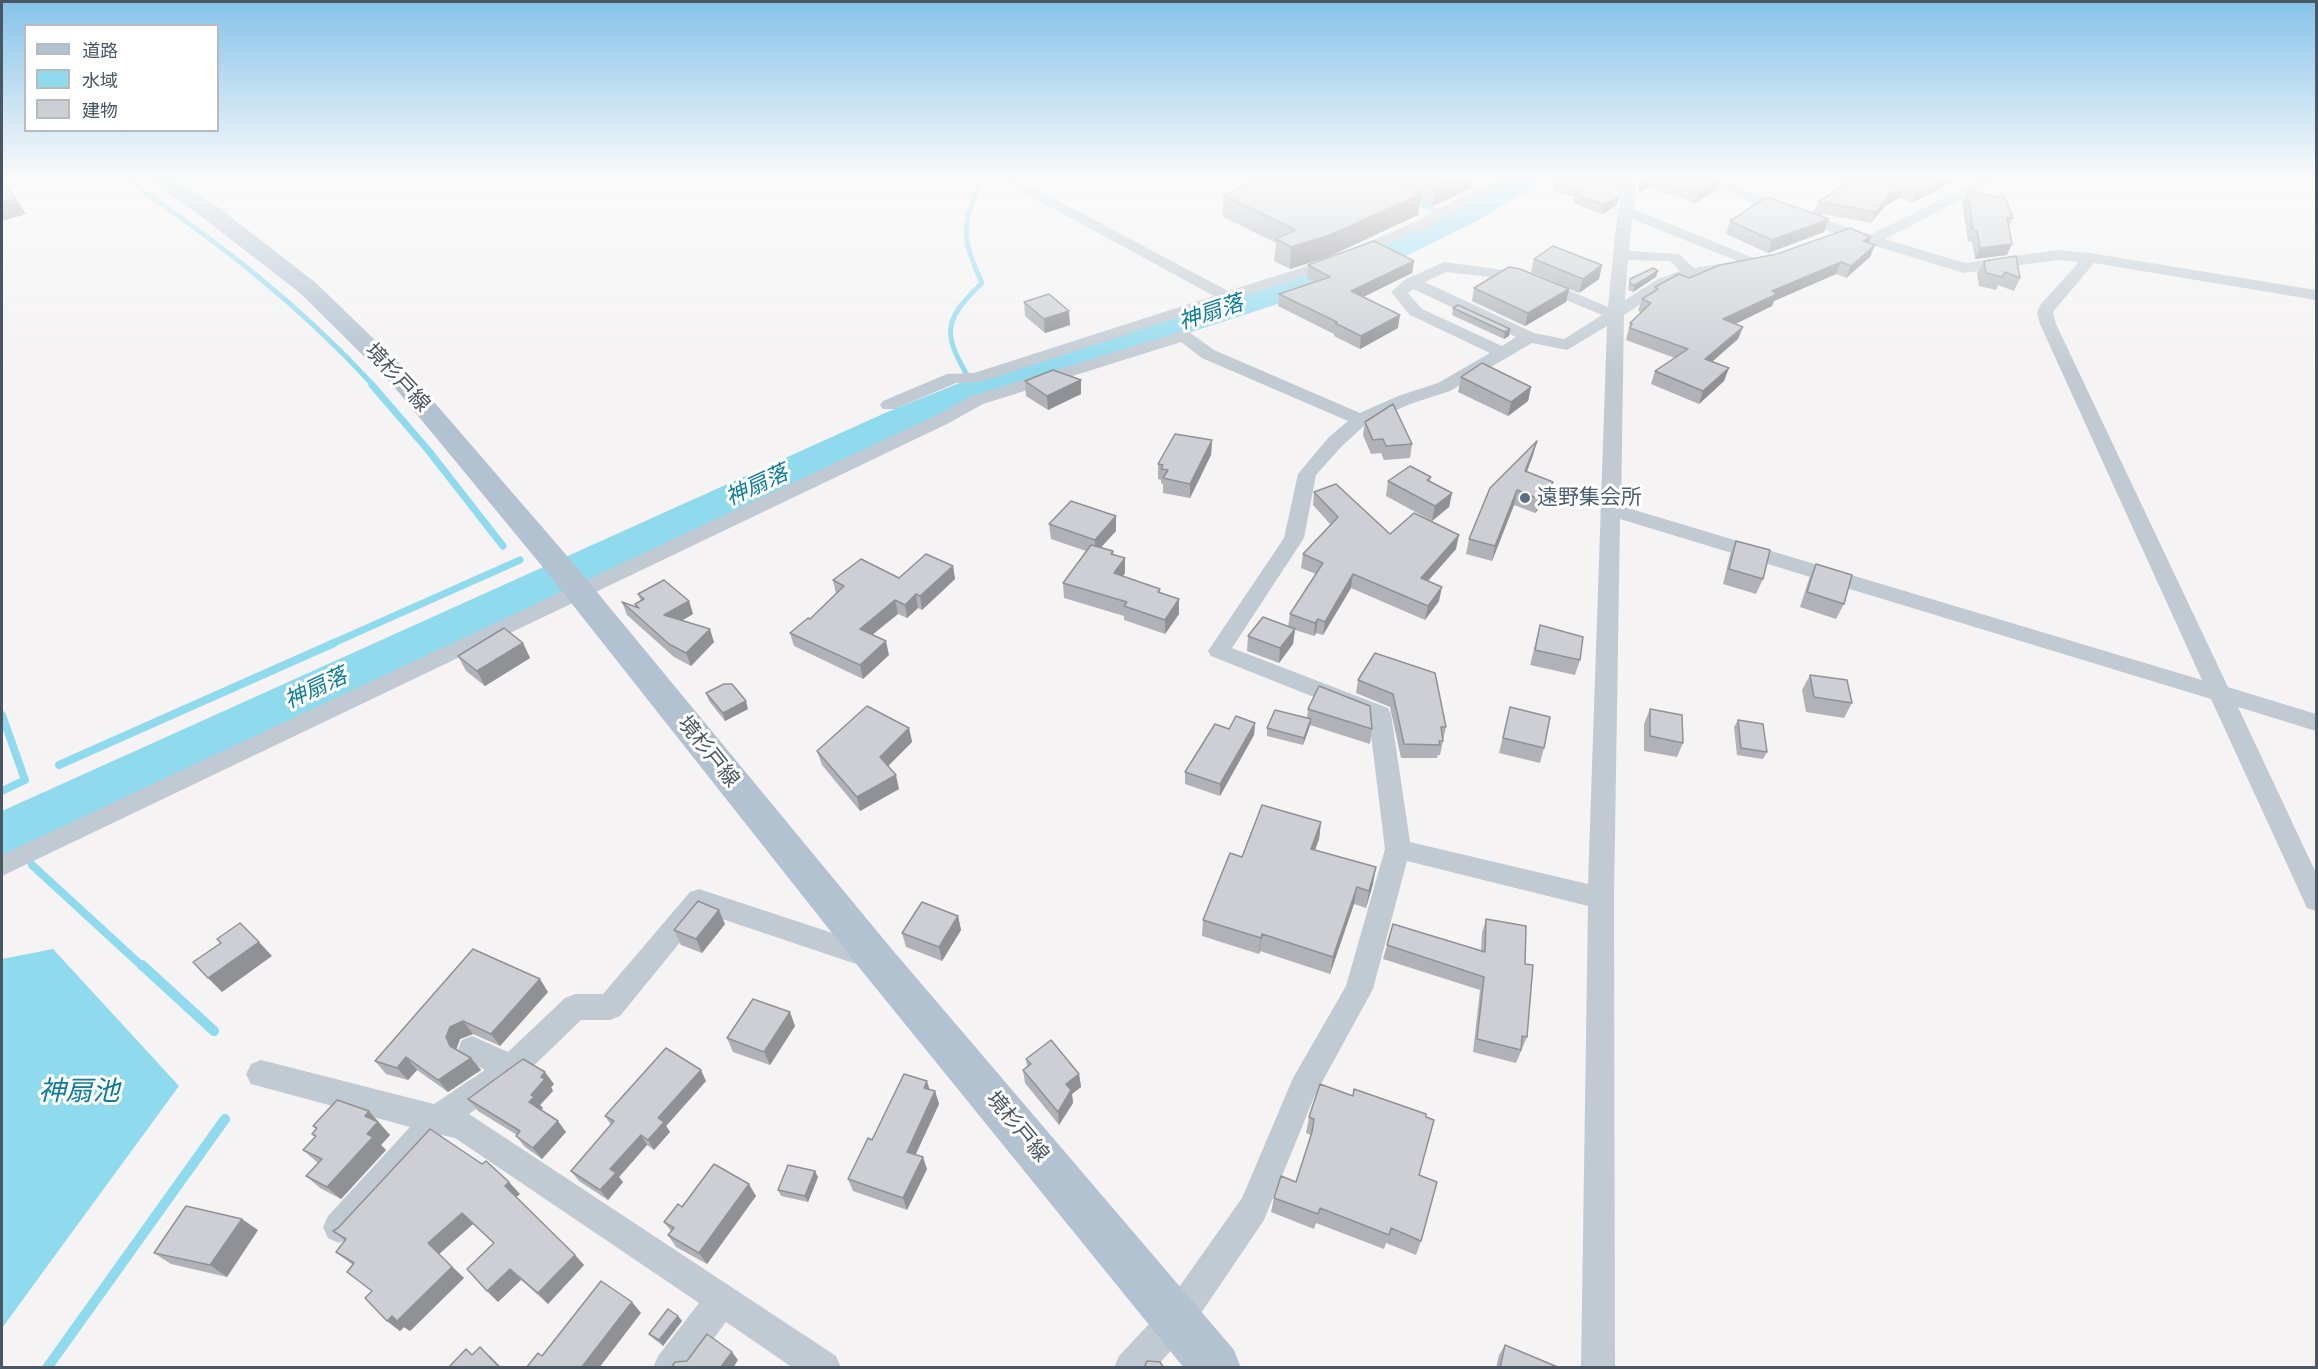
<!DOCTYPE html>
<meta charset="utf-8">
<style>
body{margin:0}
#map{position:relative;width:2318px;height:1369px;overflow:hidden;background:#f5f3f3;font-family:Karla,"Noto Sans JP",sans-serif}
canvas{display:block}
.frame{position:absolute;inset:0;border:3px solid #4a5661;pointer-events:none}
.legend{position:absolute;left:24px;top:24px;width:195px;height:108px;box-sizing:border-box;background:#fff;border:2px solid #b7bbc0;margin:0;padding:8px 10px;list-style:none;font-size:18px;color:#4a5661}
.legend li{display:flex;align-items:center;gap:12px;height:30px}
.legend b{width:30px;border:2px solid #b7bbc0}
</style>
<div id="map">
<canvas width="2318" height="1369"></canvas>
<div class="frame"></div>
<ul class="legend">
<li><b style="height:8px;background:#b3c2d1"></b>道路</li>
<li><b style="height:16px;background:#90daee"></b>水域</li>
<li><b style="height:16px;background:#cdcfd5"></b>建物</li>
</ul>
</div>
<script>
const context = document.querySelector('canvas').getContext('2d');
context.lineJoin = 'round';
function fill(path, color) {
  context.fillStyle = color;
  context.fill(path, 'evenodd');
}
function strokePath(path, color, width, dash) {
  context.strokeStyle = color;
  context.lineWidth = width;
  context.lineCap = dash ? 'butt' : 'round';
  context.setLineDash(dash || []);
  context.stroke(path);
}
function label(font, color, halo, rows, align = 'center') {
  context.font = font + ' Karla,"Noto Sans JP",sans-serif';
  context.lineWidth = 6;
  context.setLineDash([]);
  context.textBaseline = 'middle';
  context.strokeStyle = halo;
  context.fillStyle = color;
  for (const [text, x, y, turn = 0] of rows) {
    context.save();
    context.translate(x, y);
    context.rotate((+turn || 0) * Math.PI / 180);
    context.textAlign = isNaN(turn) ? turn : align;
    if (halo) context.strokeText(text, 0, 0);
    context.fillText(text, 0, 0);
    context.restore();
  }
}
fill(new Path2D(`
 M53,949L179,1086L2,1328V959Z`), '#90daee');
strokePath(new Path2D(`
 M126,179C218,242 298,303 374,386
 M1412,201L1458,219
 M973,386C945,336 938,325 982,283C961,237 961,224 983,179`), '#90daee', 5);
strokePath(new Path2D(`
 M372,385L428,450L503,546
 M972,385L975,390
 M331,644L520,560`), '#90daee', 7);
strokePath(new Path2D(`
 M2,715L25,780L2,791
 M59,765L334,643
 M11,830L12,844
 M32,865L143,967`), '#90daee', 8);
strokePath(new Path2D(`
 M142,965L214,1031
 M47,1368L225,1119`), '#90daee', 10);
fill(new Path2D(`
 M1507,179H1543L1539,185L1469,225L1381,268L1296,298L988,398L911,429L20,849L2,855V811L885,413L962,382L1272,284L1359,254L1447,213Z`), '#90daee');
fill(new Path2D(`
 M999,179H1017L1228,291L1329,259L1415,222L1495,179H1513L1425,228L1339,265L981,382L956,383L895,409H883L880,405L883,401L947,374L974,373L1214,296Z
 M1624,179H1638L1633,209L1759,260L1762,263L1754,268L1743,264L1742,269L1694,277L1670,285L1624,315L1621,506L2202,680L2040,324L2037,312L2041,304L2079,262L2058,260L1964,273L1839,235L1754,204L1701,179H1721L1764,198L1870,235L1983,179H2002L1885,239L1965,263L2058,250L2090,253L2316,290V300L2094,263L2053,312L2056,324L2228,687L2316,714V731L2238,707L2316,873V911L2307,908L2211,699L1620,519L1614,898L1615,1368H1581L1588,906L1407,861L1373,989L1315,1095L1264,1220L1189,1331L1155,1368H1114L1119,1356L1165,1307L1242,1198L1293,1078L1346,986L1385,849L1369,719L1211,656L1208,651L1284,538L1298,474L1328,438L1348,421L1202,358L1181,342L983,404L947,424L2,876V855L935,416L971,396L1183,331L1189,332L1214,350L1360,413L1398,396L1438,383L1490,353L1410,315L1391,292L1406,279L1444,262L1527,273L1608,307L1616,226ZM1632,219L1737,261L1694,268L1679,254L1629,251ZM1628,260L1670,261L1680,271L1658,279L1625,300ZM1446,272L1518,280L1602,315L1564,339L1534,333L1425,282ZM1413,289L1516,337L1502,346L1422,309L1408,293ZM1607,326L1588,884L1410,842L1391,714L1388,708L1232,648L1304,538L1316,475L1342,446L1366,424L1410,404L1450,391L1532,343L1567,350Z
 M699,889L881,949L885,957L881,965L871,969L704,913L620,1016L610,1020H581L521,1078L469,1114L836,1356L841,1368H793L726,1322L692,1368H653L658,1356L699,1303L455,1138L442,1135L350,1238L339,1243L328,1238L323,1227L328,1216L410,1127L251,1084L246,1074L251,1064L261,1060L434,1104L485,1070L462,1058L458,1049L462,1040L472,1036L508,1052L565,998L575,994H603L690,892Z`), '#c1cad2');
fill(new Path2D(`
 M148,179H173L218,207L316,283L409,373L568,557L890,947L1234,1350L1241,1368H1184L862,971L546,571L391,383L300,293L202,217Z`), '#b3c2d1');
fill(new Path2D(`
 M1260,179H1473L1472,188L1433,206L1420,201L1418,215L1328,257L1290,269L1274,261L1276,243L1223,217V195Z
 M1558,179L1617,205L1602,214L1573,203L1574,197L1553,191L1555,182Z
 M1640,179H1718L1717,189L1695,203L1648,187L1638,193Z
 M1832,179H1958L1912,203L1899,198L1885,206L1871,223L1823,214L1822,216L1813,213L1818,202L1844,185L1831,180Z
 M1967,191L2013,218L2009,226L2007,255L1975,259L1972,242L1968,241L1962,202Z
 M1829,219L1824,232L1768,253L1726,234L1730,221Z
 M1869,243L1875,245L1870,257L1846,278L1836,274L1774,301L1772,306L1735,324L1743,327L1738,339L1712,362L1724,381L1699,404L1651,384L1655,371L1675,358L1626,340L1630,323L1641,312L1638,311L1642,299L1654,291L1655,287L1689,278Z
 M1534,259L1602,265L1599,279L1579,293L1531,272Z
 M1414,261L1412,273L1363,297L1398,328L1360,349L1334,336V334L1278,306L1279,294L1315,282L1307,278L1308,265Z
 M1984,261L2020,278L2014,291L1998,285L1996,290L1979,286L1977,273Z
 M1656,277L1633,292L1628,290L1630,279Z
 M1474,288L1569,289L1566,302L1525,326L1472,301Z
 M1024,302L1070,325L1045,333L1025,316Z
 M1453,308L1510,329L1509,336L1504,339L1452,315Z
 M1461,377L1531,387L1528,401L1508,416L1458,392Z
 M1025,381L1081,394L1048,410L1026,396Z
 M1365,422L1412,444L1410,458L1384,460L1381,453L1371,454L1363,435Z
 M1212,440L1211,455L1190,498L1163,493V484L1161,483V480L1158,479V464Z
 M1537,441L1533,455L1527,472L1553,482L1549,497L1535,513L1514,505L1492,561L1466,554L1469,539Z
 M1431,477L1430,481L1452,493L1449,507L1432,521L1386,496L1388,481Z
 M1314,492L1390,534L1456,549L1428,581L1439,601L1425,620L1351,588L1323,635L1316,633L1314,636L1295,630L1293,644L1279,663L1247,651L1248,636L1288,627L1290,614L1316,574L1301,568L1303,554L1331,525L1313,505Z
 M1049,524L1116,531L1101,547L1113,551L1114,555L1125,573L1123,576L1160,589V593L1179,599V614L1165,634L1124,620V616L1064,598L1063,583L1086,551L1051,539Z
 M1736,541L1763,579L1756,594L1723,584L1730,555Z
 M1816,564L1844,604L1836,619L1800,607L1809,579Z
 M953,566L955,579L922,610L918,608L907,618L898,614L872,635L889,655L863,679L794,646L790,633L810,619L836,594L833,580L899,578Z
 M638,594L689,601L693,614L681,621L714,642L691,666L674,657L627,615L622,602L636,607L635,604L641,601Z
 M1540,625L1580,660L1575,675L1530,665Z
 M523,643L530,658L485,686L466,671L458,656Z
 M1375,653L1446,727L1440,755H1438L1437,758H1401L1390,707L1356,693L1358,680Z
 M1810,675L1852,703L1844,718L1806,712L1802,690Z
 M706,693L748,709L725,721L709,701Z
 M1510,707L1544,748L1540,763L1499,753Z
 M1308,709L1372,729L1370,744L1310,725L1303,745L1267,736V728L1307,718Z
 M1650,709L1683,743L1677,757L1644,751V724Z
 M1738,720L1767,752L1763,759L1737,755L1734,727Z
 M1255,723L1254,735L1220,796L1185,784V772L1229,729Z
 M909,728L912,742L888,766L899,789L860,811L822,765L817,751Z
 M1321,822L1319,839L1315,850L1373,884L1366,908L1354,904L1330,974L1260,951L1259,954L1202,936L1203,920L1242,857Z
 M958,916L961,930L942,961L906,947L902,933Z
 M1486,919L1525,964L1527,1037L1516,1063L1473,1052L1480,990L1383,959L1387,945L1481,950L1482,933Z
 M725,924L702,953L681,945L674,930Z
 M473,949L548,992L500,1046L473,1034L460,1039L456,1050L481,1070L448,1092L417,1070L408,1080L386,1074L375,1061Z
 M795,1026L770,1065L733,1052L727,1038Z
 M1026,1059L1079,1074L1081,1087L1072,1094L1073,1103L1059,1125L1025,1083L1023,1070L1027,1066Z
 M706,1081L666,1126L670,1132L654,1150L647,1145L619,1177L623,1182L608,1200L579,1181L571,1171L611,1125L605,1116Z
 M554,1084L551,1087L553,1091L540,1105L543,1108L541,1110L566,1132L542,1159L525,1147L516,1136L517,1135L478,1111L468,1099Z
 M1320,1084L1419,1175L1421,1241L1416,1255L1386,1243L1384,1249L1316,1223L1314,1229L1271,1212L1274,1198L1296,1182L1311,1135L1306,1133L1309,1117Z
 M929,1089L935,1091L939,1104L916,1154L927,1169L907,1210L853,1191L848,1179L872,1140Z
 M381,1124L380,1125L390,1135L381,1145L386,1150L341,1199L320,1188L306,1176L318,1163L303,1150L315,1137L312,1134L316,1129L313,1126Z
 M818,1177L808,1202L781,1196L778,1190Z
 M520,1194L516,1197L575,1255L584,1265L548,1304L521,1280L498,1302L494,1244L473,1224L439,1254L464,1278L410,1331L404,1327L400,1331L387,1321L372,1291L347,1272L353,1265L336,1252L345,1241L333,1231Z
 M756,1196L707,1264L676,1247L668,1235L671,1231L664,1222L682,1207Z
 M258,1230L227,1277L171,1264L154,1253Z
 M678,1316L682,1321L663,1346L654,1339L649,1334Z
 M1505,1345L1560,1368H1496L1499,1355Z`), '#b0b2b7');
fill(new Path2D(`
 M1448,179H1473L1472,188L1433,206L1436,185Z
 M1649,179H1651L1648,187L1638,193L1640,184Z
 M1942,179H1958L1912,203L1917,193Z
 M1720,180L1717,189L1695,203L1698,194Z
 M1903,188L1899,198L1885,206L1871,223L1876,212L1889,195Z
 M1421,194L1418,215L1328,257L1290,269L1291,247Z
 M1620,196L1617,205L1602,214L1604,205Z
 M16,199L26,214L2,221V202Z
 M1829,219L1824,232L1768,253L1772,240Z
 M1871,237L1866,249L1863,241Z
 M2012,244L2007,255L1975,259L1980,248Z
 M1875,245L1870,257L1846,278L1851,266Z
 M1414,261L1412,273L1349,304L1351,291Z
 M1841,262L1836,274L1774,301L1772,306L1719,332L1723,319L1772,291Z
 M1602,265L1599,279L1579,293L1583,279Z
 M1658,271L1656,277L1633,292L1635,285Z
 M1569,289L1566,302L1525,326L1528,313Z
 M1069,311L1070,325L1045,333L1044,319Z
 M1400,315L1398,328L1360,349L1361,336Z
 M1743,327L1738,339L1701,371L1705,359Z
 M1510,329L1509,336L1504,339L1505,332Z
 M1729,368L1724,381L1699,404L1703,391Z
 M1081,380V394L1048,410L1047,396Z
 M1531,387L1528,401L1508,416L1511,402Z
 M1212,440L1211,455L1190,498V484Z
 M1537,441L1533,455L1521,486L1525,471Z
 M1553,482L1549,497L1535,513L1539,499Z
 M1517,490L1514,505L1492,561L1495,546Z
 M1452,493L1449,507L1432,521L1435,506Z
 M1116,516V531L1095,554V540Z
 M1459,535L1456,549L1418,592L1421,578Z
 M1125,558V573L1115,588L1114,573Z
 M953,566L955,579L922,610L920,596Z
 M1353,574L1351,588L1323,635L1325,622Z
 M1442,587L1439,601L1425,620L1428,606Z
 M916,594L918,608L907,618L905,605Z
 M1179,599V614L1165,634V620Z
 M895,600L898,614L863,642L860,629Z
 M689,601L693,614L669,628L664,615Z
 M1318,619L1316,633L1314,636L1315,623Z
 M710,629L714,642L691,666L686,653Z
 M1295,629L1293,644L1279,663L1280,648Z
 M886,641L889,655L863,679L860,665Z
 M523,643L530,658L485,686L477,671Z
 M746,701L748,709L725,721L723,713Z
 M1311,719L1310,726L1303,745L1304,738Z
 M1255,723L1254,735L1220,796V784Z
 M909,728L912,742L883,771L880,757Z
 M896,775L899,789L860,811L857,797Z
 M1321,822L1319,839L1309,866L1311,849Z
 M1376,867L1373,884L1366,908L1369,891Z
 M1357,887L1354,904L1330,974L1333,957Z
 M719,910L725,924L702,953L696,939Z
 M958,916L961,930L942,961L939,947Z
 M1262,934L1260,951L1259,954L1261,938Z
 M259,942L272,956L222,992L208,978Z
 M540,979L548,992L500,1046L491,1034Z
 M790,1012L795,1026L770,1065L764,1052Z
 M463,1021L473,1034L460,1039L456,1050L450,1046L446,1037L450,1027Z
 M406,1057L417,1070L408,1080L397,1068Z
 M471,1058L481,1070L448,1092L438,1080Z
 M701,1070L706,1081L666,1126L670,1132L654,1150L648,1140L658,1118Z
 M545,1072L554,1084L551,1087L553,1091L540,1105L543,1108L538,1113L529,1102L531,1095L541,1077Z
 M1079,1074L1081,1087L1072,1094L1073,1103L1059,1125L1058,1112L1066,1084Z
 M927,1081L931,1094L924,1088Z
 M935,1091L939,1104L911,1164L907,1152Z
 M369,1111L390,1135L381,1145L386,1150L341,1199L327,1187L367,1134L365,1116Z
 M558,1121L566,1132L542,1159L533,1148Z
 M641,1135L647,1145L619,1177L623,1182L608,1200L600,1190L610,1169Z
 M923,1157L927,1169L907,1210L903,1198Z
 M815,1171L818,1177L808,1202L805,1196Z
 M509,1182L520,1194L515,1198L505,1186Z
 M749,1184L756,1196L707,1264L699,1253Z
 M462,1213L473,1224L439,1254L464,1278L410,1331L404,1327L400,1331L387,1321L392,1316L428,1243Z
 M242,1219L258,1230L227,1277L210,1265Z
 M575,1255L584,1265L548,1304L538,1293Z
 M510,1269L521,1280L498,1302L487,1291Z
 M632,1302L641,1313L599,1368H581Z
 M678,1316L682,1321L663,1346L659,1340Z
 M480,1347L492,1358L502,1368H500Z
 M732,1352L738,1360L733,1368H720Z`), '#909195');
const building = new Path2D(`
 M1260,179H1389L1421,194L1330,235L1291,247L1276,239L1296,230L1223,195Z
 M1423,179H1448L1436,185Z
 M1558,179H1624L1620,196L1604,205L1575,194L1582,190L1555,182Z
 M1641,179H1649L1640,184Z
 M1654,179H1718L1720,180L1698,194Z
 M1853,179H1942L1917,193L1903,188L1889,195L1876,212L1827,203V205L1818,202Z
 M2,181L16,199L2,202Z
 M1967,191L2005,198L2013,218H2007L2012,244L1980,248L1977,231L1973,230Z
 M1767,197L1829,219L1772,240L1730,221Z
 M1850,228L1871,237L1863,241L1875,245L1851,266L1841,262L1772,291L1777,294L1723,319L1743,327L1705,359L1729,368L1703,391L1655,371L1688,349L1630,328L1632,324L1630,323L1651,303L1642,299L1658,289L1655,287L1679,274L1689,278L1720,265L1777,254Z
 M1374,241L1414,261L1351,291L1400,315L1361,336L1335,323L1337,322L1279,294L1330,277L1308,265Z
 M1553,246L1602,265L1583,279L1534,259Z
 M2016,256L2020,278L2005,272L2002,277L1986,273L1984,261Z
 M1509,267L1520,269L1569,289L1528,313L1474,288Z
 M1653,268L1658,271L1635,285L1630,284V279Z
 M1049,294L1069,311L1044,319L1024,302Z
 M1458,305L1510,329L1505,332L1453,308Z
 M1482,363L1531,387L1511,402L1461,377Z
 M1053,370L1081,380L1047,396L1025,381Z
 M1393,404L1412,444L1386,446L1383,439L1373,440L1365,422Z
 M1175,434L1212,440L1190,484L1163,478L1168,470L1161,469L1163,465L1158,464Z
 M1537,441L1525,471L1553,482L1539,499L1517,490L1495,546L1469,539L1490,488Z
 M1410,466L1431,477L1427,480L1452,493L1435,506L1388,481Z
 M1336,484L1390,534L1414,513L1459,535L1421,578L1442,587L1428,606L1353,574L1325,622L1318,619L1315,623L1290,614L1323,563L1303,554L1338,517L1314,492Z
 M1071,501L1116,516L1095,540L1049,524Z
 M1736,541L1770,550L1763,579L1729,569Z
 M1091,545L1113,551L1111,554L1125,558L1114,573L1160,589L1158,592L1179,599L1165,620L1124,606L1127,602L1063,583Z
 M926,554L953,566L920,596L916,594L905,605L895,600L860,629L886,641L860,665L790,633L808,618L810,619L844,586L833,580L861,559L899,578Z
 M1816,564L1852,575L1844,604L1807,592Z
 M664,580L689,601L664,615L710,629L686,653L669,644L622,602L639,608L635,604L644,599L638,594Z
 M1263,617L1295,629L1280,648L1248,636Z
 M1540,625L1583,637L1580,660L1535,650Z
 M504,628L523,643L477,671L458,656Z
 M1375,653L1435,673L1446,727H1441L1443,741H1439L1440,745L1404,744L1393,694L1358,680Z
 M1810,675L1847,680L1852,703L1814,697Z
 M724,684H732L746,701L723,713L706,693Z
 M1319,686L1370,706L1372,729L1308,709Z
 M867,706L909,728L880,757L896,775L857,797L817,751Z
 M1510,707L1550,717L1544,748L1503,738Z
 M1650,709L1682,715L1683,743L1650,736Z
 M1275,710L1311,719L1304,738L1267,728Z
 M1236,716L1255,723L1220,784L1185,772L1215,724L1229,729Z
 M1738,720L1763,724L1767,752L1741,748Z
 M1262,805L1321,822L1311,849L1376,867L1369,891L1357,887L1333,957L1262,934L1261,938L1203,920L1230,853L1242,857Z
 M698,901L719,910L696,939L674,930Z
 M922,902L958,916L939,947L902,933Z
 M1486,919L1526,926L1525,964L1533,965L1527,1037L1522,1036L1521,1050L1477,1039L1484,977L1387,945L1393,924L1485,952Z
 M240,923L259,942L208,978L193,962L221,943L217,939Z
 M473,949L540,979L491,1034L463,1021L450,1027L446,1037L450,1046L471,1058L438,1080L406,1057L397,1068L375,1061Z
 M753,999L790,1012L764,1052L727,1038Z
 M1051,1040L1079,1074L1066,1084L1071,1090L1058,1112L1023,1070L1031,1064L1026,1059Z
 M666,1048L701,1070L658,1118L664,1122L648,1140L641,1135L610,1169L616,1173L600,1190L571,1171L614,1121L605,1116Z
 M523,1059L545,1072L541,1077L545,1079L531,1095L534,1097L529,1102L558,1121L533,1148L516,1136L520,1131L468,1099Z
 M904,1074L927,1081L924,1088L935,1091L907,1152L923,1157L903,1198L848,1179L868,1138L872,1140Z
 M1320,1084L1353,1096L1354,1089L1426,1114V1117L1434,1120L1419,1175L1437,1182L1421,1241L1391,1228L1389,1235L1320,1208L1318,1214L1274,1198L1281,1176L1296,1182L1312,1132L1314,1119L1309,1117Z
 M337,1100L369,1111L365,1116L378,1122L367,1134L373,1137L327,1187L306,1176L322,1159L303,1150L316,1136L312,1134L317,1128L313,1126Z
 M430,1129L482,1164L486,1161L509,1182L505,1186L575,1255L538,1293L510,1269L487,1291L467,1269L494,1243L462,1213L428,1243L452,1267L397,1321L392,1316L387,1321L365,1298L372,1291L347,1272L354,1263L336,1252L346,1239L333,1231L338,1228Z
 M714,1164L749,1184L699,1253L668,1235L674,1228L664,1222L678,1204L682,1207Z
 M788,1165L815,1171L805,1196L778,1190Z
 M186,1206L242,1219L210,1265L154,1253Z
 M601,1281L632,1302L581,1368H526L538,1353L542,1356Z
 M668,1309L678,1316L659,1340L649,1334Z
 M707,1334L732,1352L720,1368H671L675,1362L687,1361Z
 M1505,1345L1560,1368H1500Z
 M480,1347L500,1368H448L466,1349L472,1355Z
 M1147,1361L1160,1362L1164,1368H1144Z`);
fill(building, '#cdcfd5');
strokePath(building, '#909195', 1.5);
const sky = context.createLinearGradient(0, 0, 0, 371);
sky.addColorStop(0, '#85c3ea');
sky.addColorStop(0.48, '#fafafa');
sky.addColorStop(1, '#fafafa00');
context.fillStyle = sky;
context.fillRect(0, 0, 2318, 371);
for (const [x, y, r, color] of [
 [1525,498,6,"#5c6f8a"]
]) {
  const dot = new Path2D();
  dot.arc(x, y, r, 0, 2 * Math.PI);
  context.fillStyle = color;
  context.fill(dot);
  strokePath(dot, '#fff', 2);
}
label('21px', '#4a5661', '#fff', [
 ["境杉戸線",397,378,47],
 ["境杉戸線",708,752,51],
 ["境杉戸線",1017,1127,50]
]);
label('21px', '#4e5e75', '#fff', [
 ["遠野集会所",1537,498]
], 'left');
label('italic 22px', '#0c7c9b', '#fff', [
 ["神扇落",1211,313,-18],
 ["神扇落",757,486,-25],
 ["神扇落",316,689,-25]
]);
label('italic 27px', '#0c7c9b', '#fff', [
 ["神扇池",79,1092]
]);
</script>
